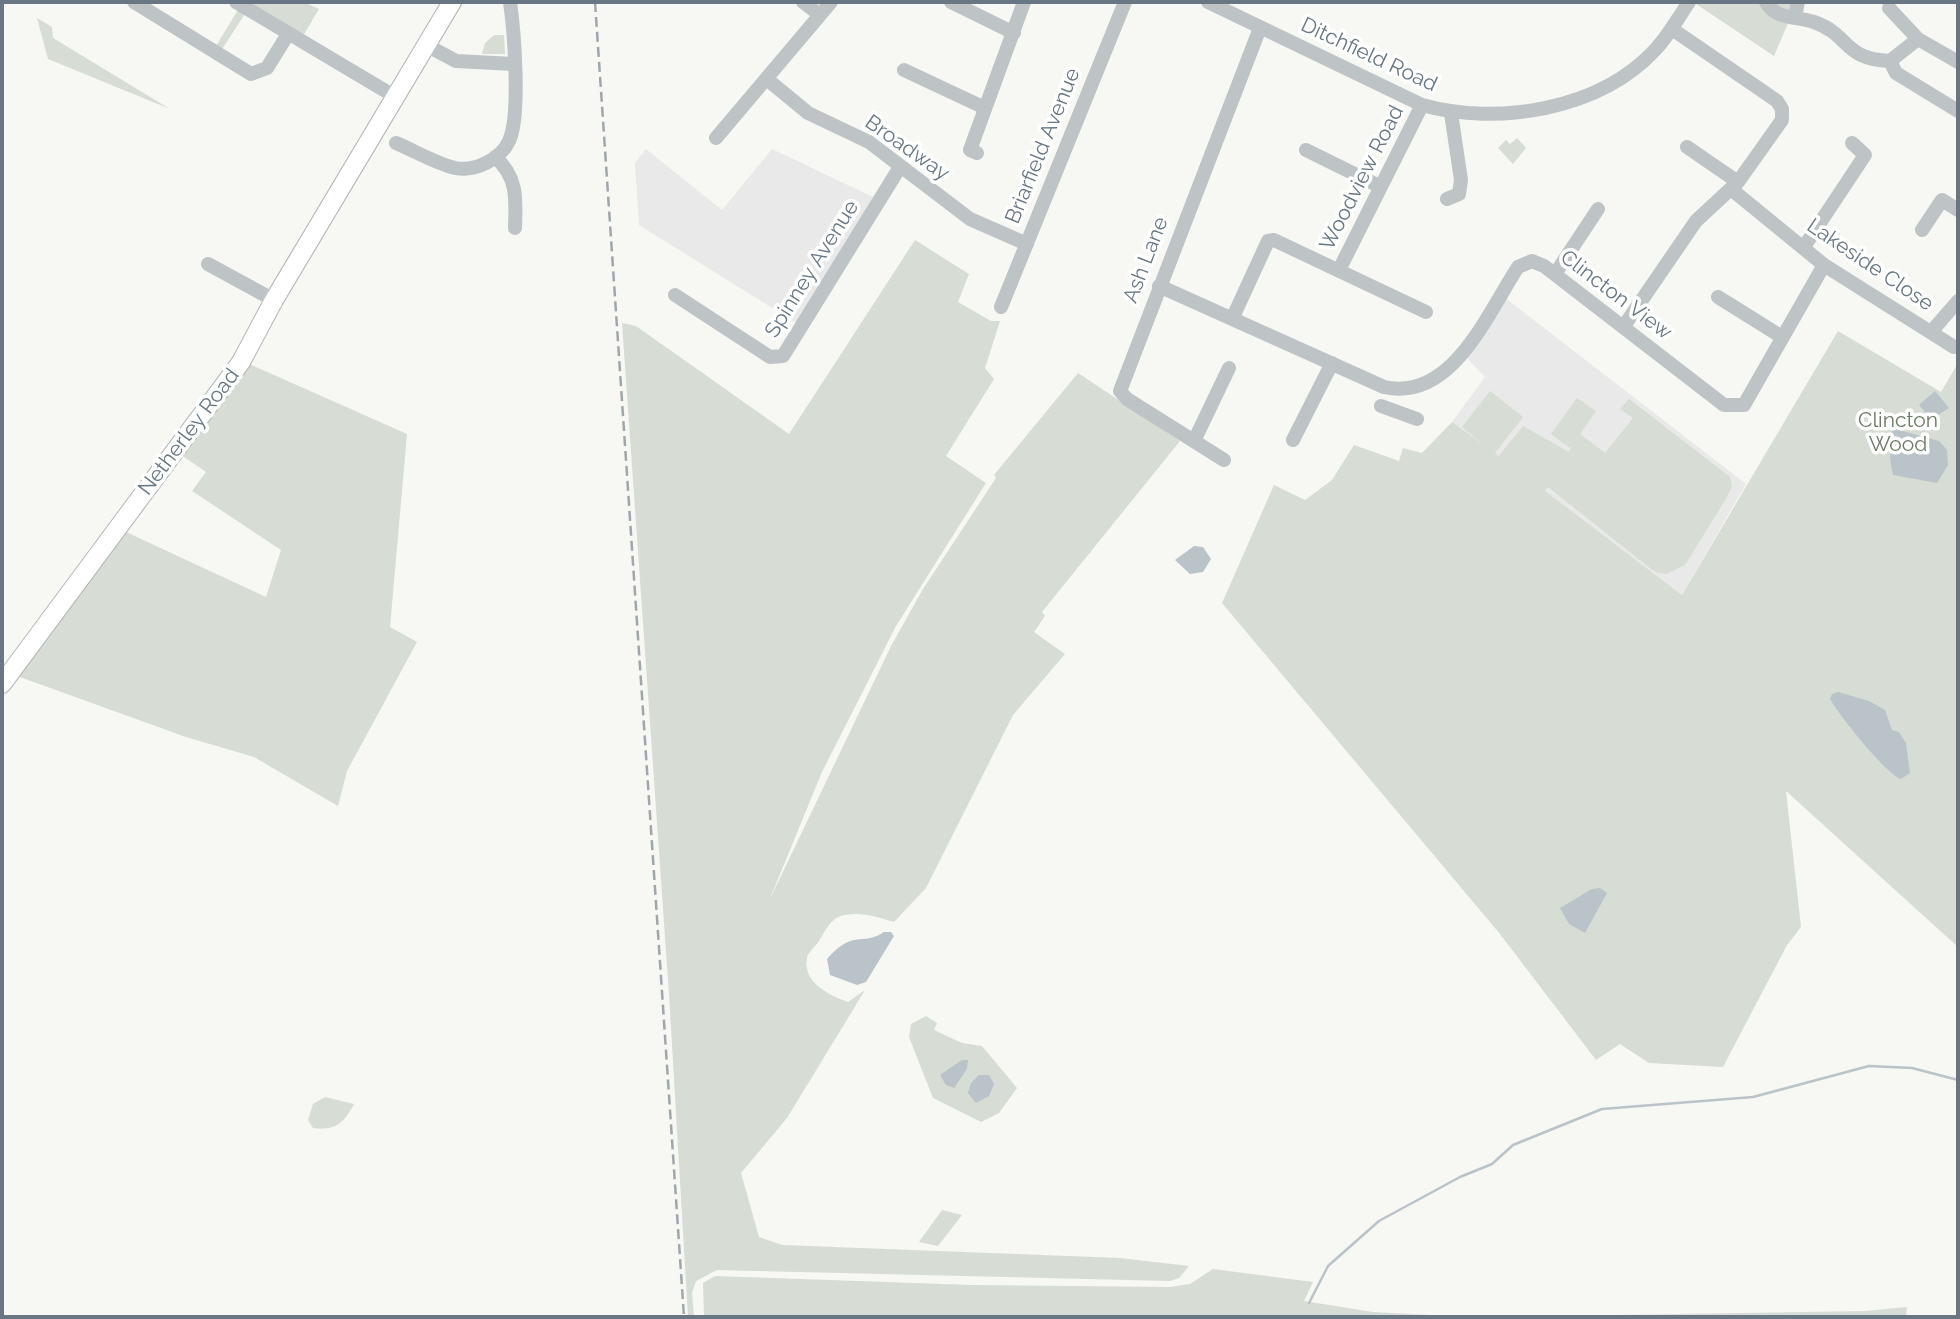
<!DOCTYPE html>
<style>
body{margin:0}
#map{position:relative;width:1960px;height:1319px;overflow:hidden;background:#f7f7f4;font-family:Raleway,sans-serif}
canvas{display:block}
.frame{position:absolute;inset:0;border:4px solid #687783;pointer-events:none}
</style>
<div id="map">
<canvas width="1960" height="1319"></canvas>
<div class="frame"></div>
</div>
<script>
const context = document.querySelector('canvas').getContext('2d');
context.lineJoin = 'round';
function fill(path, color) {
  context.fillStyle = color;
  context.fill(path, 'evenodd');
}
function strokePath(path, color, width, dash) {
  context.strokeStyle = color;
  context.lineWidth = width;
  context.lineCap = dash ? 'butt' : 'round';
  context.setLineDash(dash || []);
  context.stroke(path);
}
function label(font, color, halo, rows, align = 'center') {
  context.font = font + ' Raleway,sans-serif';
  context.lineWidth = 7;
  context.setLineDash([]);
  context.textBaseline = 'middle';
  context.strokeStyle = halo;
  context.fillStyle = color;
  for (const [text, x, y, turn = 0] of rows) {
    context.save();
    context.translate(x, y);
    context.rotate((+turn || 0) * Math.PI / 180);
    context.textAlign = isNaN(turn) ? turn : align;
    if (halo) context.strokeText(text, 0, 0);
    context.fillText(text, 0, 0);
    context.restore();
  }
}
fill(new Path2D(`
 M646,149L722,210L772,149L875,198L798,324L639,225L635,163Z
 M1504,297L1746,484L1682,595L1452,422L1485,377L1466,357Z`), '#e8e9e8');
fill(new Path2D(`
 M251,2H304L319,9L300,41L248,9L219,54L213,51L241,5L248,9Z
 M1693,2H1797L1774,56Z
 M37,18L52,27L53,38L170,109L48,59Z
 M494,35H504L505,54H482L485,43Z
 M1517,138L1526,148L1513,164L1498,148L1506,140L1510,144Z
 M915,240L969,274L958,302L991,321H1000L985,368L994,379L946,456L986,483L896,626L822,772L769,901L891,646L923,589L996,478L994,475L1078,373L1180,441L1042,612L1045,616L1034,632L1065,654L1013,715L926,888L894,922C877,917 863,912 845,915C831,917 826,930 819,941C815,947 808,952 807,958C802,982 830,996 848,1002L865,990L787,1118L741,1173L759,1237L782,1245L1120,1258L1189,1266L1179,1278L1170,1281L717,1270L696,1281L692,1293L694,1317H688L669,994L622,323L636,326L789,434Z
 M1838,331L1941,392L1958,363V947L1786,791L1801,927L1787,945L1723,1067L1649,1063L1620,1044L1596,1060L1500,934L1222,603L1274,485L1305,500L1332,480L1354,445L1399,461L1403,448L1422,453L1452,422L1485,446L1462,427L1490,391L1523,417L1495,453L1498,457L1523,426L1569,452L1572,445L1570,448L1551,434L1577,398L1596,411L1580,434L1605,453L1633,418L1620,409L1629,399L1730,477L1732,486L1727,497L1685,565L1666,574L1655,572L1548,487L1545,491L1682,595Z
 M247,363L407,434L390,627L417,642L347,771L338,806L254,757L186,737L17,676L126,532L266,597L281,550L192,491L206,472L177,452Z
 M926,1016L937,1023L934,1030L962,1043L982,1046L1017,1088L999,1113L981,1122L933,1098L909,1037L911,1024Z
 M325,1097L354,1104C344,1123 335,1131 313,1128L308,1120L313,1104Z
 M942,1210L962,1215L938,1246L919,1242Z
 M1213,1269L1313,1282L1304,1301L1373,1312L1467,1317H704L703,1283L715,1276L971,1285L1170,1287L1190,1284Z
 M1907,1307L1906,1317H1492L1866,1311Z`), '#d7dcd4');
fill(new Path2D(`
 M1935,391L1949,408L1938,415L1926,413L1919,405Z
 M1892,428L1939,441L1947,450L1948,465L1937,483L1893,475L1890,459Z
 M1194,546L1203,547L1211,559L1203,572L1190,574L1175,560Z
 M1838,692L1869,701L1885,710L1892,730L1899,732L1906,743L1910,773L1901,779C1887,775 1838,714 1830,699L1832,694Z
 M1600,888L1607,893L1585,933L1569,924L1560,908L1592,889Z
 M884,932H891L894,936L866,982L857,985L830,975L827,959C855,928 861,947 884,932Z
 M962,1060H968L967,1069L954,1088L946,1085L940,1075Z
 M979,1075H989L994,1084L989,1096L976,1103L968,1093L971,1083Z`), '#bac3c8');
strokePath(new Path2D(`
 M1309,1303L1328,1266L1379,1221L1460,1177L1492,1164L1513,1145L1602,1109L1753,1097L1869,1066L1912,1068L1958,1080`), '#bac3c8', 2.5);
const major = new Path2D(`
 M2,684L241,362L274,300L452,2`);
strokePath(major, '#b2b7ba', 20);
strokePath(new Path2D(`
 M134,2L251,74L267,68L288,34
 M236,2L394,96
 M803,2L820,15
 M951,2L1014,33
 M1208,2L1422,105C1498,126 1599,110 1655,50C1669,35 1678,18 1689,2
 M1766,2C1776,20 1796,16 1814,22C1851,35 1842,59 1890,61L1918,39L1958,62
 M1889,8L1918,39
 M1795,17L1798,2
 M426,45L456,61L514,64
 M1890,61L1896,73L1958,111
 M904,70L985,108
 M768,80L808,113L869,142L970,219L1027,244
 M716,138L831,2
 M396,143C415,151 435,163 455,168C475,172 501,159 509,141C521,116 514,30 510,2
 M1687,147L1738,182
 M1306,150L1379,186
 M977,153L970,150L1024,2
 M495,157C518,177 516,199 515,228
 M1731,189L1824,265L1954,347
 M1447,199L1459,194L1461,180L1451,113
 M1922,230L1942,200L1958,210
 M1804,247L1865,155L1852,143
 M208,264L274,300
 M1339,270L1422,105
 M1555,274L1598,209
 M1159,286L1384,387C1452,402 1487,314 1518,267L1532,261L1544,266L1724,405H1744L1824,265
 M675,295L770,357L783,356L900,167
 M1718,297L1782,337
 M1001,307L1125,2
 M1233,317L1268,241L1274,240L1426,312
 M1624,326L1696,221L1738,182L1782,120V109L1777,101L1672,29
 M1931,332L1958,301
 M1381,406L1417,419
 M1293,440L1332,363
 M1194,441L1229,368
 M1224,460L1127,399L1120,391L1260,28`), '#bec3c6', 14);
strokePath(major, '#fff', 18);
strokePath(new Path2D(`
 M595,2L684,1317`), '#a0a7ac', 2.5, [10, 5]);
label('21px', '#687783', '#fff', [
 ["Ditchfield Road",1369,55,25],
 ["Briarfield Avenue",1043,146,-68],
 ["Broadway",907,148,35],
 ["Woodview Road",1362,178,-63],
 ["Ash Lane",1146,260,-69],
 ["Lakeside Close",1870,265,34],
 ["Spinney Avenue",812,269,-58],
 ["Clincton View",1616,295,37],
 ["Netherley Road",189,432,-53]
]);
label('21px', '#6a7b66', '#fff', [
 ["Clincton",1898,421],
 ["Wood",1898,445]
]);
</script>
